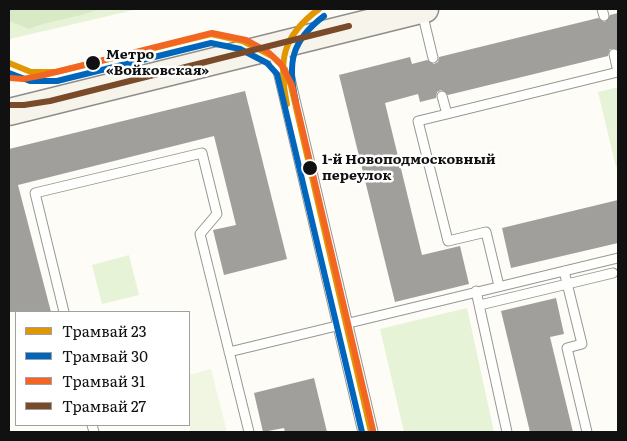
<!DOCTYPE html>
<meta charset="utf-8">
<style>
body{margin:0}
#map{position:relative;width:627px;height:441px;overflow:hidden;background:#fdfcf7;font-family:Literata,serif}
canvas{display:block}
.frame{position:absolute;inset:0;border:10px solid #111;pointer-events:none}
.legend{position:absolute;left:15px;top:311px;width:175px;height:115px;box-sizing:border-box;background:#fff;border:1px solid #a0a0a0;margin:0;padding:6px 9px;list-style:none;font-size:15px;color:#111}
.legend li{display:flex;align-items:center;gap:10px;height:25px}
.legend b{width:25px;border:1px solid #a0a0a0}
</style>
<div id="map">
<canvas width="627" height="441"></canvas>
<div class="frame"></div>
<ul class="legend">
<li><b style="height:6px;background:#e09702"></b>Трамвай 23</li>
<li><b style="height:6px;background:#0065bd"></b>Трамвай 30</li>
<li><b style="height:6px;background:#f26522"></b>Трамвай 31</li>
<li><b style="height:6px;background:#7a4b2a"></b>Трамвай 27</li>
</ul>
</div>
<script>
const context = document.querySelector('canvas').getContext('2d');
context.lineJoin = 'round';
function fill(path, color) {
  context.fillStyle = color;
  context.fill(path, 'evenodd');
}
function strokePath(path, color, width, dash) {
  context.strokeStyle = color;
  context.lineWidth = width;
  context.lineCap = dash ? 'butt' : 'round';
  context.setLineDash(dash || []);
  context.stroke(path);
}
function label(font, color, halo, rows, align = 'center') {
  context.font = font + ' Literata,serif';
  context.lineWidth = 5;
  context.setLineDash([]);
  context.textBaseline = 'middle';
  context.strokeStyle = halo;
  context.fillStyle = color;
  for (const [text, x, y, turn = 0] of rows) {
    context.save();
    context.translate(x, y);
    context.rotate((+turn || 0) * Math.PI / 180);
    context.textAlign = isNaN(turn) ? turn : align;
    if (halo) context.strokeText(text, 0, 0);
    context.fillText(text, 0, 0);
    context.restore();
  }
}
fill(new Path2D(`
 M9,9H138L10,39Z
 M618,87V166L616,167L598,92Z
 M129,255L139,295L102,304L92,265Z
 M467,308L494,432H404L380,329Z`), '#e7f3d7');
fill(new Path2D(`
 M9,9H99C76,19 52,19 29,29L9,21Z`), '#d8eac5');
fill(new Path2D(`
 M211,369L227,432H190L189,375Z`), '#f0f6e1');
fill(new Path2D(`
 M618,13V49H610L608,56L448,95L441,90L437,92L436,98L420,102L418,94L385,103L422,255L460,246L469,284L395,302L339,75L410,57L412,64L427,60L434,64L438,62L439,57L598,18L605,22L610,15Z
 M245,91L287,259L224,275L213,230L236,225L214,136L18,185L51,312H9V149Z
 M618,200V243L511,268L502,228Z
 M556,298L564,334L550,337L573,432H530L501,311Z
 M314,378L327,432H285L284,428L263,432L254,393Z`), '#a19f9c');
const lane = new Path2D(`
 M602,9L604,16
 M422,12L433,58
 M614,54L618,72
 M442,96L447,114L418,121L448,241L486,232L499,286
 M447,114L618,72
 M564,271L582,344L567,348L587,432
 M476,291L507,432
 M480,305L613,273
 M64,312L35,193L202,153L217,214L200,234L249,432
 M229,352L618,258
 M92,425L94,432`);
const street = new Path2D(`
 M277,45L368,432`);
const secondary = new Path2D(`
 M9,112L425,9`);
strokePath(lane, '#979795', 11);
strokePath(street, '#979795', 21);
strokePath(secondary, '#8e8d8b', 29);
strokePath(lane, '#fffffe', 9);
strokePath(street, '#fffffe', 19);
strokePath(secondary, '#f6f4eb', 26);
strokePath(new Path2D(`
 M291,86C291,53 300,35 325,14`), '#d9c6c7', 1);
strokePath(new Path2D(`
 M9,63L31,72H56L211,34L243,41L272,56L285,69L291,86L371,432
 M287,104C278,61 282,36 319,9`), '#e09702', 6);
strokePath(new Path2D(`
 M9,73L30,81H57L211,43L240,49L267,63L277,74L362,432
 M296,102C287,63 291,41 324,16`), '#0065bd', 6);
strokePath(new Path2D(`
 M10,78L23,79L44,75L212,33L246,40L268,52L281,64L292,85L373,430`), '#f26522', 6);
strokePath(new Path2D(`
 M9,105H24L50,101L349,26`), '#7a4b2a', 6);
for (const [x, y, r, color] of [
 [93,63,8,"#111"],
 [310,168,8,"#111"]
]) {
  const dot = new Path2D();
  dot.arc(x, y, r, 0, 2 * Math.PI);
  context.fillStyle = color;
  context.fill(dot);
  strokePath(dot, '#fff', 2);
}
label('bold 14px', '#111', '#fff', [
 ["Метро",106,55],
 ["«Войковская»",106,71],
 ["1-й Новоподмосковный",322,160],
 ["переулок",322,176]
], 'left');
</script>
